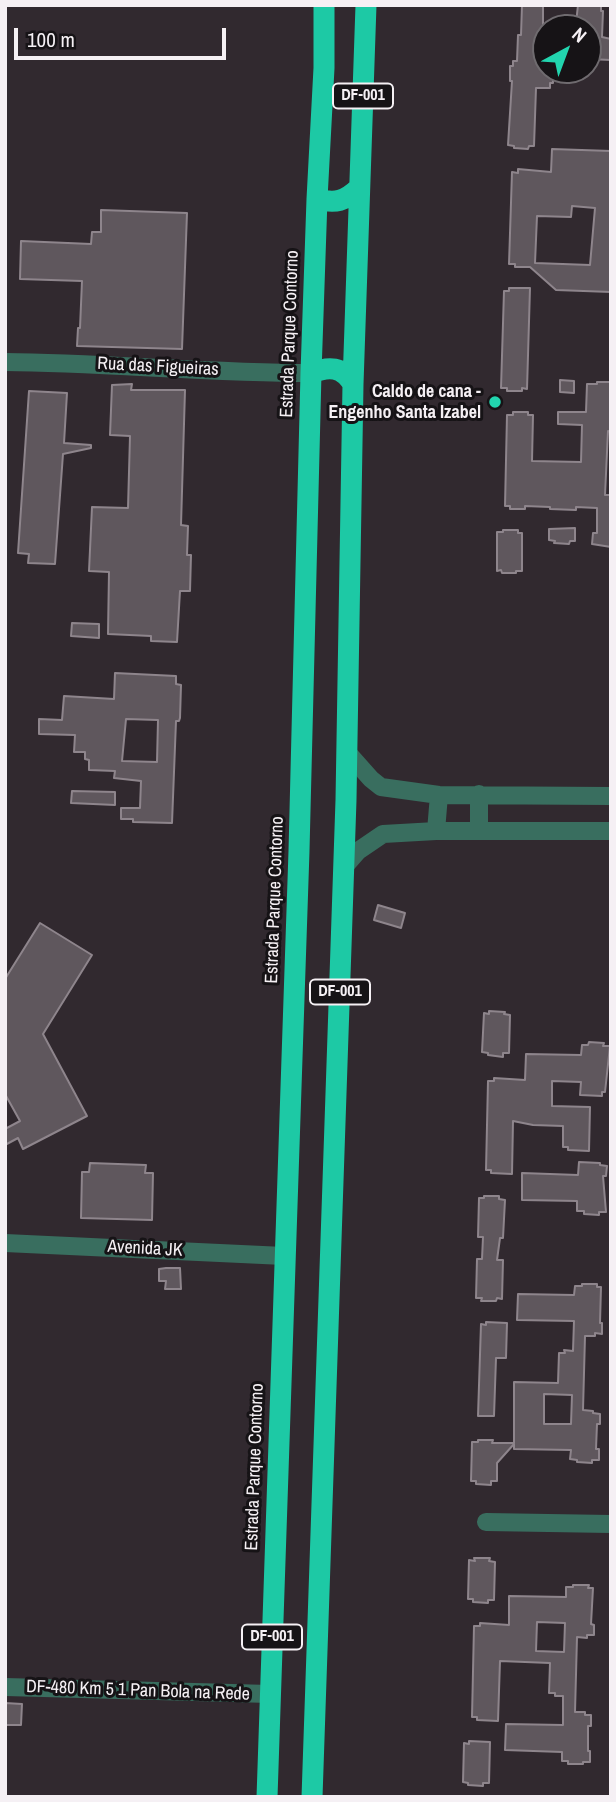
<!DOCTYPE html>
<style>
body{margin:0}
#map{position:relative;width:616px;height:1802px;overflow:hidden;background:#31292f;font-family:"Archivo Narrow",sans-serif}
canvas{display:block}
.frame{position:absolute;inset:0;border:7px solid #f5f0f4;pointer-events:none}
.north{position:absolute;left:532px;top:14px;width:70px;height:70px;box-sizing:border-box;background:#161316;border:2px solid #6f6b6f;border-radius:50%;rotate:41deg;font-size:19px;font-weight:700;line-height:28px;text-align:center;color:#f5f0f4}
.north::after{content:'';display:block;margin:auto;width:24px;height:32px;background:#22d5af;clip-path:polygon(50% 0,100% 100%,50% 72%,0 100%)}
.scale{position:absolute;left:14px;top:28px;width:212px;height:32px;box-sizing:border-box;border:4px solid #f5f0f4;border-top:0;padding-left:9px;font-size:21px;line-height:24px;white-space:nowrap;color:#f5f0f4;-webkit-text-stroke:5px #161316;paint-order:stroke}
</style>
<div id="map">
<canvas width="616" height="1802"></canvas>
<div class="frame"></div>
<div class="north">N</div>
<div class="scale">100 m</div>
</div>
<script>
const context = document.querySelector('canvas').getContext('2d');
context.lineJoin = 'round';
function fill(path, color) {
  context.fillStyle = color;
  context.fill(path, 'evenodd');
}
function strokePath(path, color, width, dash) {
  context.strokeStyle = color;
  context.lineWidth = width;
  context.lineCap = dash ? 'butt' : 'round';
  context.setLineDash(dash || []);
  context.stroke(path);
}
function label(font, color, halo, rows, align = 'center') {
  context.font = font + ' "Archivo Narrow",sans-serif';
  context.lineWidth = 6;
  context.setLineDash([]);
  context.textBaseline = 'middle';
  context.strokeStyle = halo;
  context.fillStyle = color;
  for (const [text, x, y, turn = 0] of rows) {
    context.save();
    context.translate(x, y);
    context.rotate((+turn || 0) * Math.PI / 180);
    context.textAlign = isNaN(turn) ? turn : align;
    if (halo) context.strokeText(text, 0, 0);
    context.fillText(text, 0, 0);
    context.restore();
  }
}
const building = new Path2D(`
 M522,5H543V36H546V70H553V83H550V88H536L534,146H529L528,149L514,148V146L508,145L512,81H510V66H513V61H517L518,35H521Z
 M578,5H601V11H603L602,37L611,39V60L588,59V26L582,25V23H576Z
 M552,149L611,151V292L556,290L530,267H515V264H509L512,172L518,173V169L551,172ZM572,206L595,208L590,265L535,263L537,216L571,217Z
 M101,210L187,213L182,349L77,346L78,328H80L82,281L20,279L21,241L91,244L92,232H101Z
 M509,288H530L527,389L522,388V391H507V388H501L504,291H509Z
 M560,380L574,381V393L560,392Z
 M597,382H611V432L608,431L605,495H611V547L592,544L593,533H597V508L576,507V510L550,509V507L525,506V509H510V506H505L507,415H513V412H528V415H533L532,461L581,462L582,425L558,424V412H586L587,384H597Z
 M132,384L131,390H185L181,525L188,526L187,555H191L190,591H180L177,642L151,641V636L108,634L109,572L89,571L92,507L128,508L130,436L110,435L112,385Z
 M29,391L67,393L64,443L91,445V448L63,454L55,564L28,563L29,554L18,553Z
 M575,528V541H570L569,544L554,543L555,541L549,540V529Z
 M503,530H518V533H522V571H516V573H502L501,570L497,571V532H503Z
 M72,623L99,624V638L71,636Z
 M115,673L176,676V684L181,685L180,718L179,721H176L172,823L133,822V819H121V808H140L141,781L114,778L115,771L89,770V760L85,759V752H74L75,735L39,734V719L62,720L64,696L114,699ZM126,719L158,720L157,762L122,761Z
 M72,791L115,792V805L71,803Z
 M378,905L405,913L401,928L374,920Z
 M40,923L92,955L43,1034L87,1116L23,1149L18,1138L5,1145V1129L20,1121L5,1094V979Z
 M489,1011L505,1012L504,1014L510,1015L509,1053H503V1057L488,1055V1053L482,1052L484,1013L489,1014Z
 M589,1042L604,1043L603,1046H610L605,1092H602V1096L580,1095L581,1082L552,1081V1106L590,1107L589,1151L568,1150V1147H563V1126L533,1125L513,1121L512,1174L491,1173V1170H486L488,1081H494V1078L525,1080L526,1054L581,1055L582,1045H588Z
 M579,1162L600,1163V1165L607,1166L606,1176H603L606,1212H599V1215L584,1214V1211H577V1201L522,1200V1173L578,1175Z
 M90,1163L146,1165L145,1173H153L152,1220L81,1218L82,1172H89Z
 M484,1196H499V1199L505,1200L503,1238H500L497,1260H503L502,1299L497,1298L496,1301H481L482,1298H476L477,1259H482L483,1237H478L479,1198H484Z
 M166,1268H180L181,1289H165L166,1281H159V1269Z
 M582,1284H597V1287H601L600,1323H602V1334L595,1333V1336H585L583,1410L593,1411V1413L600,1414V1424H597L596,1449H599V1460H592V1463L577,1462V1460L570,1459L571,1450L514,1449V1444L497,1463V1481H491V1485L476,1484V1481H471L472,1442H478V1440H493L492,1443H514V1382L558,1383L559,1353H565L564,1350L573,1351L574,1321L517,1320L518,1294L574,1295L575,1286H582ZM544,1394L572,1395L571,1424H544Z
 M486,1322L507,1323L506,1358H496L494,1416H478L481,1324L486,1325Z
 M474,1558H490L489,1561L495,1562L494,1600H488V1603L473,1602V1599H468L469,1560L475,1561Z
 M573,1585H589L588,1588H593L591,1624L594,1625V1635H587V1638L577,1637L575,1712H585V1715H591V1726H588V1751H590V1762H583V1764H568V1761H562V1752L505,1750L506,1724L563,1725V1696H555V1693H549L550,1663L500,1661L498,1721L477,1720V1717H472L474,1626H480V1623L509,1625V1596L566,1597V1587H573ZM537,1622L565,1623L564,1652L536,1651Z
 M5,1703L22,1704L21,1725H5Z
 M469,1741L490,1742L489,1783H483V1786L468,1785V1783L463,1782L464,1743L469,1744Z`);
fill(building, '#5f575d');
strokePath(building, '#8e858c', 2);
strokePath(new Path2D(`
 M5,362C107,363 209,373 311,373
 M347,752L371,779L381,787L439,795L611,796
 M436,831L439,795
 M479,831V794
 M344,867L358,851L383,834L436,831H611
 M5,1243L284,1256
 M486,1522L611,1524
 M5,1687L270,1694`), '#396e5f', 18);
strokePath(new Path2D(`
 M317,199C336,204 345,201 359,188
 M311,373C329,366 342,366 353,384
 M267,1797L299,851L311,373L317,199L324,68V5
 M312,1797L346,800L353,384L366,5`), '#1dc9a5', 21);
for (const [x, y, r, color] of [
 [495,402,7,"#22d5af"]
]) {
  const dot = new Path2D();
  dot.arc(x, y, r, 0, 2 * Math.PI);
  context.fillStyle = color;
  context.fill(dot);
  strokePath(dot, '#161316', 2.5);
}
for (const [x, y, w] of [
 [363,96,60],
 [340,992,60],
 [272,1637,60]
]) {
  const box = new Path2D();
  box.roundRect(x - w / 2, y - 12.5, w, 25, 5);
  context.fillStyle = '#161316';
  context.fill(box);
  strokePath(box, '#f5f0f4', 2);
}
label('bold 16px', '#f5f0f4', null, [
 ["DF-001",363,96],
 ["DF-001",340,992],
 ["DF-001",272,1637]
]);
label('18px', '#f5f0f4', '#161316', [
 ["Estrada Parque Contorno",290,334,-88],
 ["Rua das Figueiras",158,367,3],
 ["Estrada Parque Contorno",275,900,-88],
 ["Avenida JK",145,1249,3],
 ["Estrada Parque Contorno",255,1467,-88],
 ["DF-480 Km 5 1 Pan Bola na Rede",138,1691,2]
]);
label('bold 18px', '#f5f0f4', '#161316', [
 ["Caldo de cana -",481,392],
 ["Engenho Santa Izabel",481,413]
], 'right');
</script>
